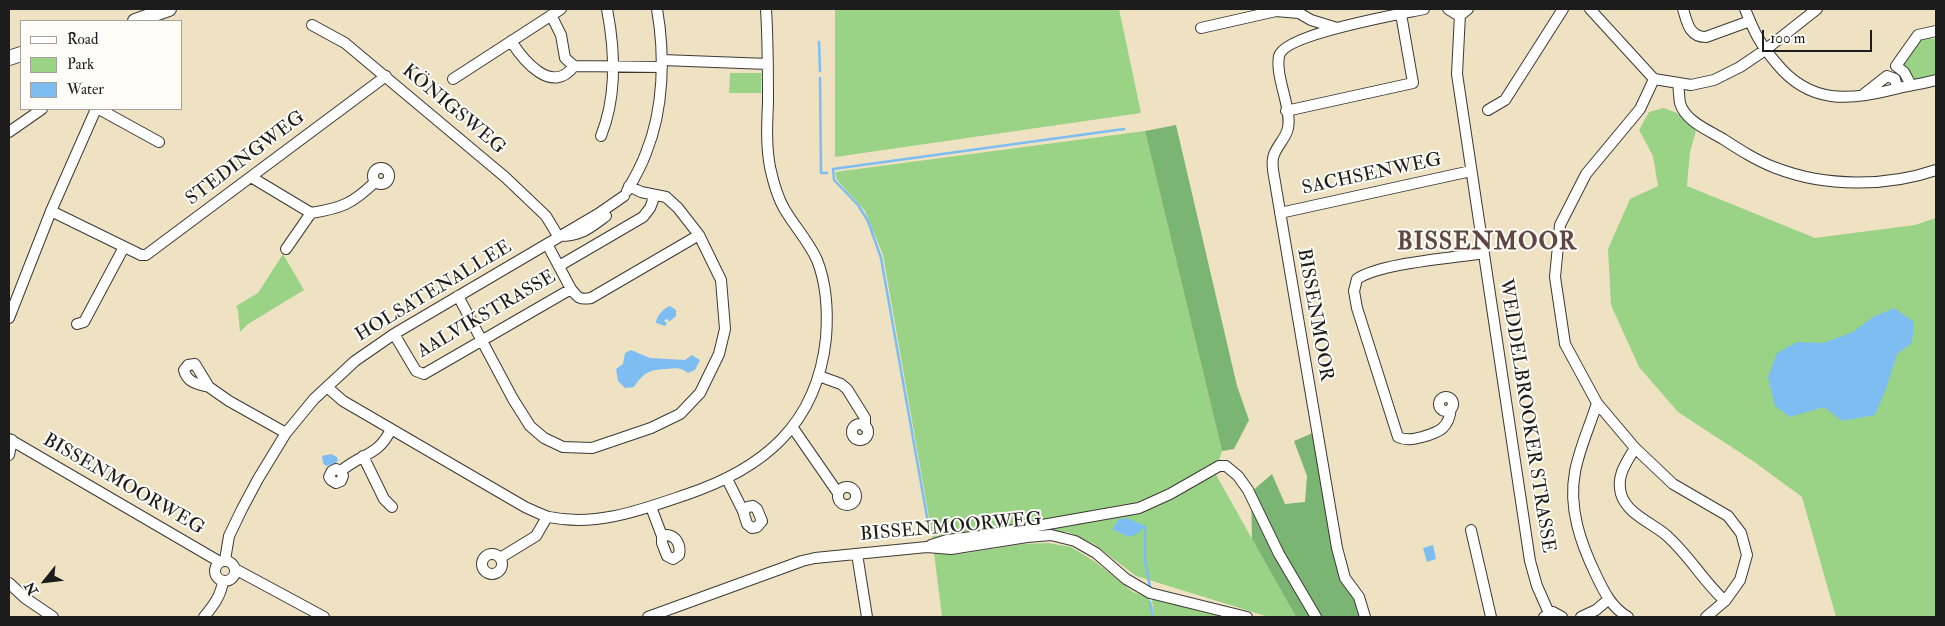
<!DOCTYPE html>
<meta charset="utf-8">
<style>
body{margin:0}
#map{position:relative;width:1945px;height:626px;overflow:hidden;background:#eee2c3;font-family:"IM FELL Double Pica",serif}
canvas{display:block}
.frame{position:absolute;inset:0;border:10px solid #1c1c1c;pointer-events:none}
.legend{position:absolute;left:20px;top:20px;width:162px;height:90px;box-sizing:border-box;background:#fdfcf7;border:1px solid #a3a29f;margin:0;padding:6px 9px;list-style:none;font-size:15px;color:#1c1c1c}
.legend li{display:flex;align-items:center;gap:10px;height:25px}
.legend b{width:25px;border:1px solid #a3a29f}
.north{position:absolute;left:20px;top:556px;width:50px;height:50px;-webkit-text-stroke:4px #fdfcf7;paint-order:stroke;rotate:241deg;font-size:14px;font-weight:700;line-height:20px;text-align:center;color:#1c1c1c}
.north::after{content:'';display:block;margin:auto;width:18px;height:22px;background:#1c1c1c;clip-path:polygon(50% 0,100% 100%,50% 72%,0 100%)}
.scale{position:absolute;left:1762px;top:30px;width:110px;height:22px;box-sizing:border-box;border:2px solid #1c1c1c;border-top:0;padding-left:6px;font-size:15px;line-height:18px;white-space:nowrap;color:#1c1c1c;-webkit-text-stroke:4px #fdfcf7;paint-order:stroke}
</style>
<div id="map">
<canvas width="1945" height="626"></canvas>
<div class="frame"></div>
<ul class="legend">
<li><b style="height:6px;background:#fff"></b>Road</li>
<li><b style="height:14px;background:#9ad386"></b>Park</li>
<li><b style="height:14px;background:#7ebdf2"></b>Water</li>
</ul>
<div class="north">N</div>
<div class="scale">100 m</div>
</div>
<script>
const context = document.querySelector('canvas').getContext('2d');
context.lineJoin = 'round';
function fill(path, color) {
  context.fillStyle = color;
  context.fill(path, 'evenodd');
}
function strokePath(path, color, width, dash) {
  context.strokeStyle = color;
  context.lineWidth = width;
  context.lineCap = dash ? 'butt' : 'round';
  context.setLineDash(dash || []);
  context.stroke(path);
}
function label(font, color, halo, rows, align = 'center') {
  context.font = font + ' "IM FELL Double Pica",serif';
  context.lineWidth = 4;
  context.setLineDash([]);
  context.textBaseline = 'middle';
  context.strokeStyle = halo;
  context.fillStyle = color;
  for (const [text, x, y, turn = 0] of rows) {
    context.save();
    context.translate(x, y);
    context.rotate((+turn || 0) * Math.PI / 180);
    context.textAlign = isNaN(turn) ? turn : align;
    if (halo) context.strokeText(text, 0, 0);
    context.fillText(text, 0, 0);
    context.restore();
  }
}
fill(new Path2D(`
 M835,9H1119L1141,113L835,157Z
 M1922,37L1936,39V74L1914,81L1903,64Z
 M730,73H761V93H729Z
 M1664,108L1677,113L1696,131L1690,152L1687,186L1815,238L1915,225L1936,218V617H1836L1802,497L1753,461L1678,412L1639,367L1611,305L1608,249L1630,199L1658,186L1653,156L1639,130L1649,112Z
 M1145,131L1222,451L1215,473L1296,617H1269L1136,576L1094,544L1068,532L1012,535L934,546L883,255L865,211L837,180L835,172Z
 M283,254L304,290L248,324L240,332L238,310L236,306L258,293Z
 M1048,543L1071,547L1094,561L1133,592L1149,598L1152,617H942L934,553L960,554L1023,544Z
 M1152,599L1222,617H1154Z`), '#9ad386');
fill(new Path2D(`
 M1176,125L1237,386L1249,420L1234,449L1222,451L1145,131Z
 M1315,432L1335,550L1357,597L1363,617H1296L1252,539L1251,492L1272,474L1285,504L1305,502L1307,476L1294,441Z`), '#7bb573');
fill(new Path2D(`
 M670,306L676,310V316L669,322L668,319L664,320L667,324L665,326L656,323C656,316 664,308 670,306Z
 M1894,308L1914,322L1912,343L1897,354L1887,386L1875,415L1842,421L1824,407L1790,417L1775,406L1768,377L1777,353L1797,342L1823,343L1853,332L1873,317Z
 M631,350L650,358L685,360L692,355L700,360L695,370L688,373C680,367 676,368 666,369C649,370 644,372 634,387L625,388L618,381L616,369L623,364L625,353Z
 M331,454L337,457L338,461L334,464L326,466L323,463L322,456Z
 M1127,518L1145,526L1137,534L1129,537L1112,529L1119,519Z
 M1433,545L1436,559L1427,562L1423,548Z`), '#7ebdf2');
strokePath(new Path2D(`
 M819,42L820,71
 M820,78L821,173H827
 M1145,526V560L1150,587
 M929,528L881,258L868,221L858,205L834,180L833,169L1124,129
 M1150,602L1153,617`), '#7ebdf2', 2.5);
const minor = new Path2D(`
 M1448,9L1456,14L1463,13L1468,9
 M1590,9L1654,79L1691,85L1714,80L1740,67L1765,50L1817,9
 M1683,9C1687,22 1689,37 1706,37L1750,21
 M1745,9C1755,34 1760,44 1777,64C1810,104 1849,101 1895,89C1909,85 1923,84 1936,80
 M1460,14L1457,74L1530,561L1537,586L1549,613
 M312,25L345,43L505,177L546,216L558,236
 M1201,28L1276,11L1299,13L1311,20L1337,28
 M511,41C523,60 552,96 574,66L565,58L561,35L551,15
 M662,60L768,64
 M574,66L662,67
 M453,79L561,9
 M1654,79L1640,109L1586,174L1560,225L1555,277L1565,344L1597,403L1635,448L1673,484L1728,516L1741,533L1747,555L1740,580L1725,601L1706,617
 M1678,84C1679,90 1679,97 1680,103C1685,121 1708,130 1723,139C1740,150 1757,161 1776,168C1825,187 1887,187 1936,170
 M1911,85L1904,72L1896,66L1918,35L1936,31
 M1864,94L1887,76L1895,79L1897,88
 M99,109L159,142
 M1488,110L1505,100L1563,9
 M1286,111L1413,83L1401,14
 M9,132L42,109
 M601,136C617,96 615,50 607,9
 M373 176a8 8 0 1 1 16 0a8 8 0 1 1-16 0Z
 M251,177L311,213L286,249
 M627,191C634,179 641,167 646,153C664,109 665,55 657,9
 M51,211L141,255H146L386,76
 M311,213C342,208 352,204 375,182
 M1280,213L1471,171
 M559,236C581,236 590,228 606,216
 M559,266L643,217L650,208L655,195
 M571,289C578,298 580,300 591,298L699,235
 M458,296L513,399L530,426L544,438L563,447L592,448L651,428L680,414L700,393L719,354L725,329L721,280L699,235L678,208L666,197L641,192L629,186
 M9,318L51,211L96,109
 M77,324L84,322L124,247
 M394,334L416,371L424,374L571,289L547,244
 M819,376L841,384L847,389L865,418V427
 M209,387C198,384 187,383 184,370L188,365L195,364L209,387L229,401L286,433
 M327,387L343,401L525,507C532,510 541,515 549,517C596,527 641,510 685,495C763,469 817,425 826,338C828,312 827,285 817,260C809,242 795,227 785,210C777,197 773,181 770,167C766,146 767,124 768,103C768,71 768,40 766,9
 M1439 404a7 7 0 1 1 14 0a7 7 0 1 1-14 0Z
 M1597,403C1590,426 1579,449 1575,472C1568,508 1581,544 1596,575C1604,592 1612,608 1628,617
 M1451,408C1449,428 1440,432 1422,437C1414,439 1406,441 1398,437L1357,308L1354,291L1357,279C1381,263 1452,258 1484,253
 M852 432a8 8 0 1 1 16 0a8 8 0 1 1-16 0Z
 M793,428L838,493
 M9,439L220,562
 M1635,448C1626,463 1616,476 1621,494C1627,514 1652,523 1666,535C1689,555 1703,581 1725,601
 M9,455L12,440
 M363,456L384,499L392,507
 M341,471L343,476L341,481L336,483L331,480L329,477L332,471L336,469L341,471C362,453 379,456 391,429
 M727,479L743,511
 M838 496a9 9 0 1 1 18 0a9 9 0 1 1-18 0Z
 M753,506L757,509L762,521L757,527L752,528L747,524L743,511L748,507Z
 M651,507L662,536
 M1471,530L1491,617
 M667,535C677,536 681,546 679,555L673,559L667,556L662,543V536Z
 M931,545L947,540L980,536L1139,508L1170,494L1219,466H1226L1238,476L1248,490L1279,554L1316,617
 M857,554L867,617
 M482 564a10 10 0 1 1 20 0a10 10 0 1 1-20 0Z
 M500,558L536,536L547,517
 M225,560L229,536L242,509L258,479L286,433L314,399L355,361L394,334L598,214L624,196
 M215 571a10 10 0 1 1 20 0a10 10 0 1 1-20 0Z
 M235,569L324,617
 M9,583L25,598L53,617
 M204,617C213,606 221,596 223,581
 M648,617L802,561L815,558L927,547L951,549L1027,537L1051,535L1075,541L1096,553L1126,579L1150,593L1247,617
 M1365,617L1359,597L1345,578L1337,548L1276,188C1275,179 1271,167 1273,158C1275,147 1286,139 1288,128C1292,108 1275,77 1279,56C1284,34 1401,14 1424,9
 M1544,617L1553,612L1562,617
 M1581,617L1596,610L1609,599`);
const major = new Path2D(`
 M135,21L169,9
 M9,58L21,54`);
strokePath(minor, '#3c3a35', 12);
strokePath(major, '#3c3a35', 16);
strokePath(minor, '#fff', 10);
strokePath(major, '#fff', 14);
label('19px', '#1c1c1c', '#fdfcf7', [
 ["KÖNIGSWEG",453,110,40],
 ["STEDINGWEG",246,159,-37],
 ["SACHSENWEG",1372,175,-12],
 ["HOLSATENALLEE",434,292,-31],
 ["AALVIKSTRASSE",487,315,-30],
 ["BISSENMOOR",1314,315,80],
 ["WEDDELBROOKER STRASSE",1526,416,81],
 ["BISSENMOORWEG",123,485,30],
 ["BISSENMOORWEG",951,528,-5]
]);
context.letterSpacing = '1px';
label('bold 24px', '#604642', '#fdfcf7', [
 ["BISSENMOOR",1487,244]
]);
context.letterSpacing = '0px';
</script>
